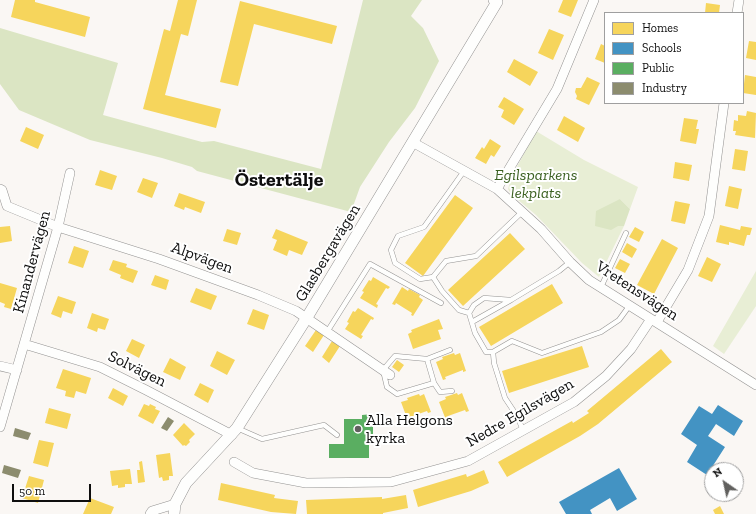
<!DOCTYPE html>
<meta charset="utf-8">
<style>
body{margin:0}
#map{position:relative;width:756px;height:514px;overflow:hidden;background:#faf7f4;font-family:"Zilla Slab",serif}
canvas{display:block}
.legend{position:absolute;left:604px;top:12px;width:140px;height:92px;box-sizing:border-box;background:#fff;border:1px solid #9f9f9f;margin:0;padding:5px 7px;list-style:none;font-size:12px;color:#0e0e0e}
.legend li{display:flex;align-items:center;gap:8px;height:20px}
.legend b{width:20px;border:1px solid #9f9f9f}
.north{position:absolute;left:704px;top:462px;width:40px;height:40px;box-sizing:border-box;background:#fff;border:1px solid #9f9f9f;border-radius:50%;rotate:326deg;font-size:11px;font-weight:700;line-height:16px;text-align:center;color:#0e0e0e}
.north::after{content:'';display:block;margin:auto;width:14px;height:18px;background:#61605e;clip-path:polygon(50% 0,100% 100%,50% 72%,0 100%)}
.scale{position:absolute;left:12px;top:484px;width:79px;height:18px;box-sizing:border-box;border:2px solid #0e0e0e;border-top:0;padding-left:5px;font-size:12px;line-height:14px;white-space:nowrap;color:#0e0e0e;-webkit-text-stroke:3px #fff;paint-order:stroke}
</style>
<div id="map">
<canvas width="756" height="514"></canvas>
<ul class="legend">
<li><b style="height:11px;background:#f6d55c"></b>Homes</li>
<li><b style="height:11px;background:#4393c3"></b>Schools</li>
<li><b style="height:11px;background:#5aae61"></b>Public</li>
<li><b style="height:11px;background:#8c8c6e"></b>Industry</li>
</ul>
<div class="north">N</div>
<div class="scale">50 m</div>
</div>
<script>
const context = document.querySelector('canvas').getContext('2d');
context.lineJoin = 'round';
function fill(path, color) {
  context.fillStyle = color;
  context.fill(path, 'evenodd');
}
function strokePath(path, color, width, dash) {
  context.strokeStyle = color;
  context.lineWidth = width;
  context.lineCap = dash ? 'butt' : 'round';
  context.setLineDash(dash || []);
  context.stroke(path);
}
function label(font, color, halo, rows, align = 'center') {
  context.font = font + ' "Zilla Slab",serif';
  context.lineWidth = 4;
  context.setLineDash([]);
  context.textBaseline = 'middle';
  context.strokeStyle = halo;
  context.fillStyle = color;
  for (const [text, x, y, turn = 0] of rows) {
    context.save();
    context.translate(x, y);
    context.rotate((+turn || 0) * Math.PI / 180);
    context.textAlign = isNaN(turn) ? turn : align;
    if (halo) context.strokeText(text, 0, 0);
    context.fillText(text, 0, 0);
    context.restore();
  }
}
fill(new Path2D(`
 M536,131L584,160L638,187L630,209L620,199L618,226H624L599,277L582,263L536,215L511,194L508,189L511,178Z
 M756,271V306L724,354L713,346Z`), '#e8eed5');
fill(new Path2D(`
 M363,0H422L411,16L423,28L439,61L415,108L389,142L360,187L351,212L197,171L192,167L162,158L90,140L19,110L0,84V28L118,63L103,115L202,142L214,141L321,169Z
 M620,199L630,209L624,226H618L611,230L595,226L596,211Z`), '#dbe5c3');
fill(new Path2D(`
 M15,0H35V2L90,17L85,37L11,17Z
 M178,0H197L188,36L181,34L165,95L221,109L216,128L143,109L164,29L170,31Z
 M563,0H578L571,17L558,12Z
 M240,1L337,26L332,44L254,24L238,86L220,82Z
 M706,3L720,5L719,13H705Z
 M549,29L564,35L553,60L538,53Z
 M749,41L756,42V60L746,58Z
 M601,44L605,46V63L595,59Z
 M514,59L538,72L530,86L507,72Z
 M745,75L756,77V95L743,93Z
 M587,77L600,83L589,105L576,99L577,96L575,92L576,88H581Z
 M504,97L524,109L514,125L501,117L504,110L498,107Z
 M747,111L756,113L755,138L735,135L736,131H733L734,120L738,121V115L746,116Z
 M564,116L585,128L578,142L557,130Z
 M684,118L698,120L696,129H699L696,144L680,141Z
 M26,127L44,135L38,149L20,141Z
 M490,139L501,146L494,157L491,155L486,164L475,158L482,147L484,149Z
 M735,149L748,151L745,171L732,169Z
 M675,162L692,165L689,181L673,178Z
 M100,170L117,176L112,190L95,185Z
 M143,178L158,183L152,198L137,192Z
 M729,186L742,189L738,209L725,206Z
 M179,193L205,202L201,213L185,207L184,210L174,206Z
 M455,195L473,208L423,276L405,263Z
 M675,201L690,204L685,224L671,221Z
 M720,225L740,230L741,226L752,228L750,235H747L744,246L729,242V245L716,242Z
 M10,226L12,241L0,243V227Z
 M635,227L644,232L639,242L629,237Z
 M227,229L241,233L237,245L223,241Z
 M276,229L308,242L302,255L289,250L287,256L273,250L277,240L272,238Z
 M510,233L525,249L463,306L448,290Z
 M662,239L678,248L654,294L637,285Z
 M627,243L637,249L632,258L622,252Z
 M74,246L89,251L83,268L68,263Z
 M707,257L721,264L712,282L698,276Z
 M620,259L630,264L625,273L615,268Z
 M113,260L127,264L126,267L138,271L133,283L120,278L121,275L109,270Z
 M155,275L169,280L166,290L151,285Z
 M373,277L390,287L388,289L386,288L376,304L378,305L377,308L360,298L364,292L362,291L369,280L371,281Z
 M0,283L17,288L11,309L4,307L5,304L0,302Z
 M552,284L563,303L491,346L479,327Z
 M402,287L408,291L409,289L420,295L419,297L423,300L413,316L411,315L412,313L396,303L395,305L392,304Z
 M196,288L217,296L211,310L190,302Z
 M58,296L76,302L72,314L63,311L61,318L51,314Z
 M358,308L374,318L373,320L371,319L361,335L363,336L361,339L345,329L349,323L347,322L353,311L355,312Z
 M253,309L269,315L264,330L247,324Z
 M92,313L109,319L105,330L98,328L97,332L87,328Z
 M439,319L443,329L438,330L441,339L413,349L408,334L412,332L411,330Z
 M316,330L324,335L313,352L305,346Z
 M132,339L145,345L139,358L126,351Z
 M332,341L340,346L329,363L322,357Z
 M582,346L589,367L509,393L502,371Z
 M661,349L672,362L598,424L580,436L507,477L498,462L572,421L573,423L589,413L587,411Z
 M217,351L235,360L227,375L210,366Z
 M454,353L455,355L460,353L466,371L463,372V370L445,377L446,379L443,380L436,362L443,359L442,357Z
 M170,358L186,367L180,380L163,372Z
 M397,360L404,365L399,372L392,367Z
 M63,369L91,378L86,394L76,391L74,398L65,396L66,391L56,388Z
 M200,383L214,390L208,403L194,395Z
 M113,388L128,396L123,406L108,398Z
 M457,393L458,395L462,393L469,411L466,412L465,410L448,416L449,419L446,420L439,402L446,399L445,397Z
 M419,394L420,396L424,394L431,412L428,413L427,411L410,417L411,419L408,421L401,402L408,400L407,398Z
 M144,404L149,406L150,404L156,407L155,409L160,411L153,424L138,416Z
 M49,408L71,414L67,429L45,423Z
 M184,423L195,434L189,440L190,442L186,446L184,445L183,446L173,435Z
 M39,440L54,443L48,467L33,463Z
 M170,453L173,476H169V480L163,481L162,477L159,478L156,455Z
 M142,461L145,482L138,483L137,470H140L139,462Z
 M130,469L132,484H125V487L118,488V485L112,486L110,471Z
 M484,470L489,483L471,491L418,507L413,490L466,474L467,477Z
 M29,476L44,480L38,503L22,498Z
 M221,483L275,495L274,498L298,501L296,514L271,512L218,500Z
 M406,495L408,508L383,513V514H307L306,500L382,497V499Z
 M90,498L114,507L111,514H83Z
 M720,506L724,514H715L713,510Z`), '#f6d55c');
fill(new Path2D(`
 M718,405L743,421L734,436L716,424L708,436L725,447L707,475L687,462L697,445L681,434L699,406L712,414Z
 M619,468L637,499L617,511L610,498L590,510L592,514H566L559,502Z`), '#4393c3');
fill(new Path2D(`
 M373,414V439H369V458H329V444H344V419H362V415Z`), '#5aae61');
fill(new Path2D(`
 M168,417L174,421L167,431L161,428Z
 M15,428L31,433L28,440L13,436Z
 M4,465L21,470L18,478L2,473Z`), '#8c8c6e');
const service = new Path2D(`
 M464,171L424,227L398,236L391,250L395,263L420,279L433,277L442,291L459,310L469,313L475,333L486,352H493L512,341L542,353L601,332L619,320L630,305
 M433,277L446,261L476,256L522,212
 M601,287L626,233
 M469,313L474,305L484,298L511,300L559,271L570,262
 M472,322L511,300
 M327,332L370,264L441,303
 M493,352L494,363L505,398L517,416L523,430
 M427,359L450,350
 M434,383L397,394L387,387L383,370L395,356L427,359L434,383L440,392L452,391
 M237,428L262,439L324,425L337,435`);
const minor = new Path2D(`
 M737,13L739,0
 M414,143L497,189L541,229L570,262L589,280L756,385
 M0,189L2,190L7,206L58,227L159,259L258,295L296,311L390,375
 M497,189L557,89L594,0
 M657,322L688,270L709,216L724,103
 M24,344L100,367L146,390L232,435
 M0,366L17,370
 M0,427L58,227L70,173
 M234,462L253,473L306,483L391,482L468,461L574,402L606,376L631,349L651,319
 M150,514L152,511L175,504`);
const tertiary = new Path2D(`
 M174,514L175,504L186,483L237,428L306,319L497,2L494,0`);
strokePath(service, '#949392', 5.5);
strokePath(minor, '#949392', 10);
strokePath(tertiary, '#949392', 12);
strokePath(service, '#fefefd', 4.5);
strokePath(minor, '#fefefd', 9);
strokePath(tertiary, '#fefefd', 11);
for (const [x, y, r, color] of [
 [358,429,4,"#61605e"]
]) {
  const dot = new Path2D();
  dot.arc(x, y, r, 0, 2 * Math.PI);
  context.fillStyle = color;
  context.fill(dot);
  strokePath(dot, '#fff', 1.5);
}
label('italic 16px', '#3c6122', '#fff', [
 ["Egilsparkens",536,175],
 ["lekplats",536,193]
]);
label('16px', '#0e0e0e', '#fff', [
 ["Glasbergavägen",328,253,-59],
 ["Alpvägen",202,258,20],
 ["Kinandervägen",32,262,-75],
 ["Vretensvägen",637,291,33],
 ["Solvägen",137,369,26],
 ["Nedre Egilsvägen",520,413,-30]
]);
label('16px', '#0e0e0e', '#fff', [
 ["Alla Helgons",366,420],
 ["kyrka",366,438]
], 'left');
label('bold 20px', '#0e0e0e', '#fff', [
 ["Östertälje",279,180]
]);
</script>
